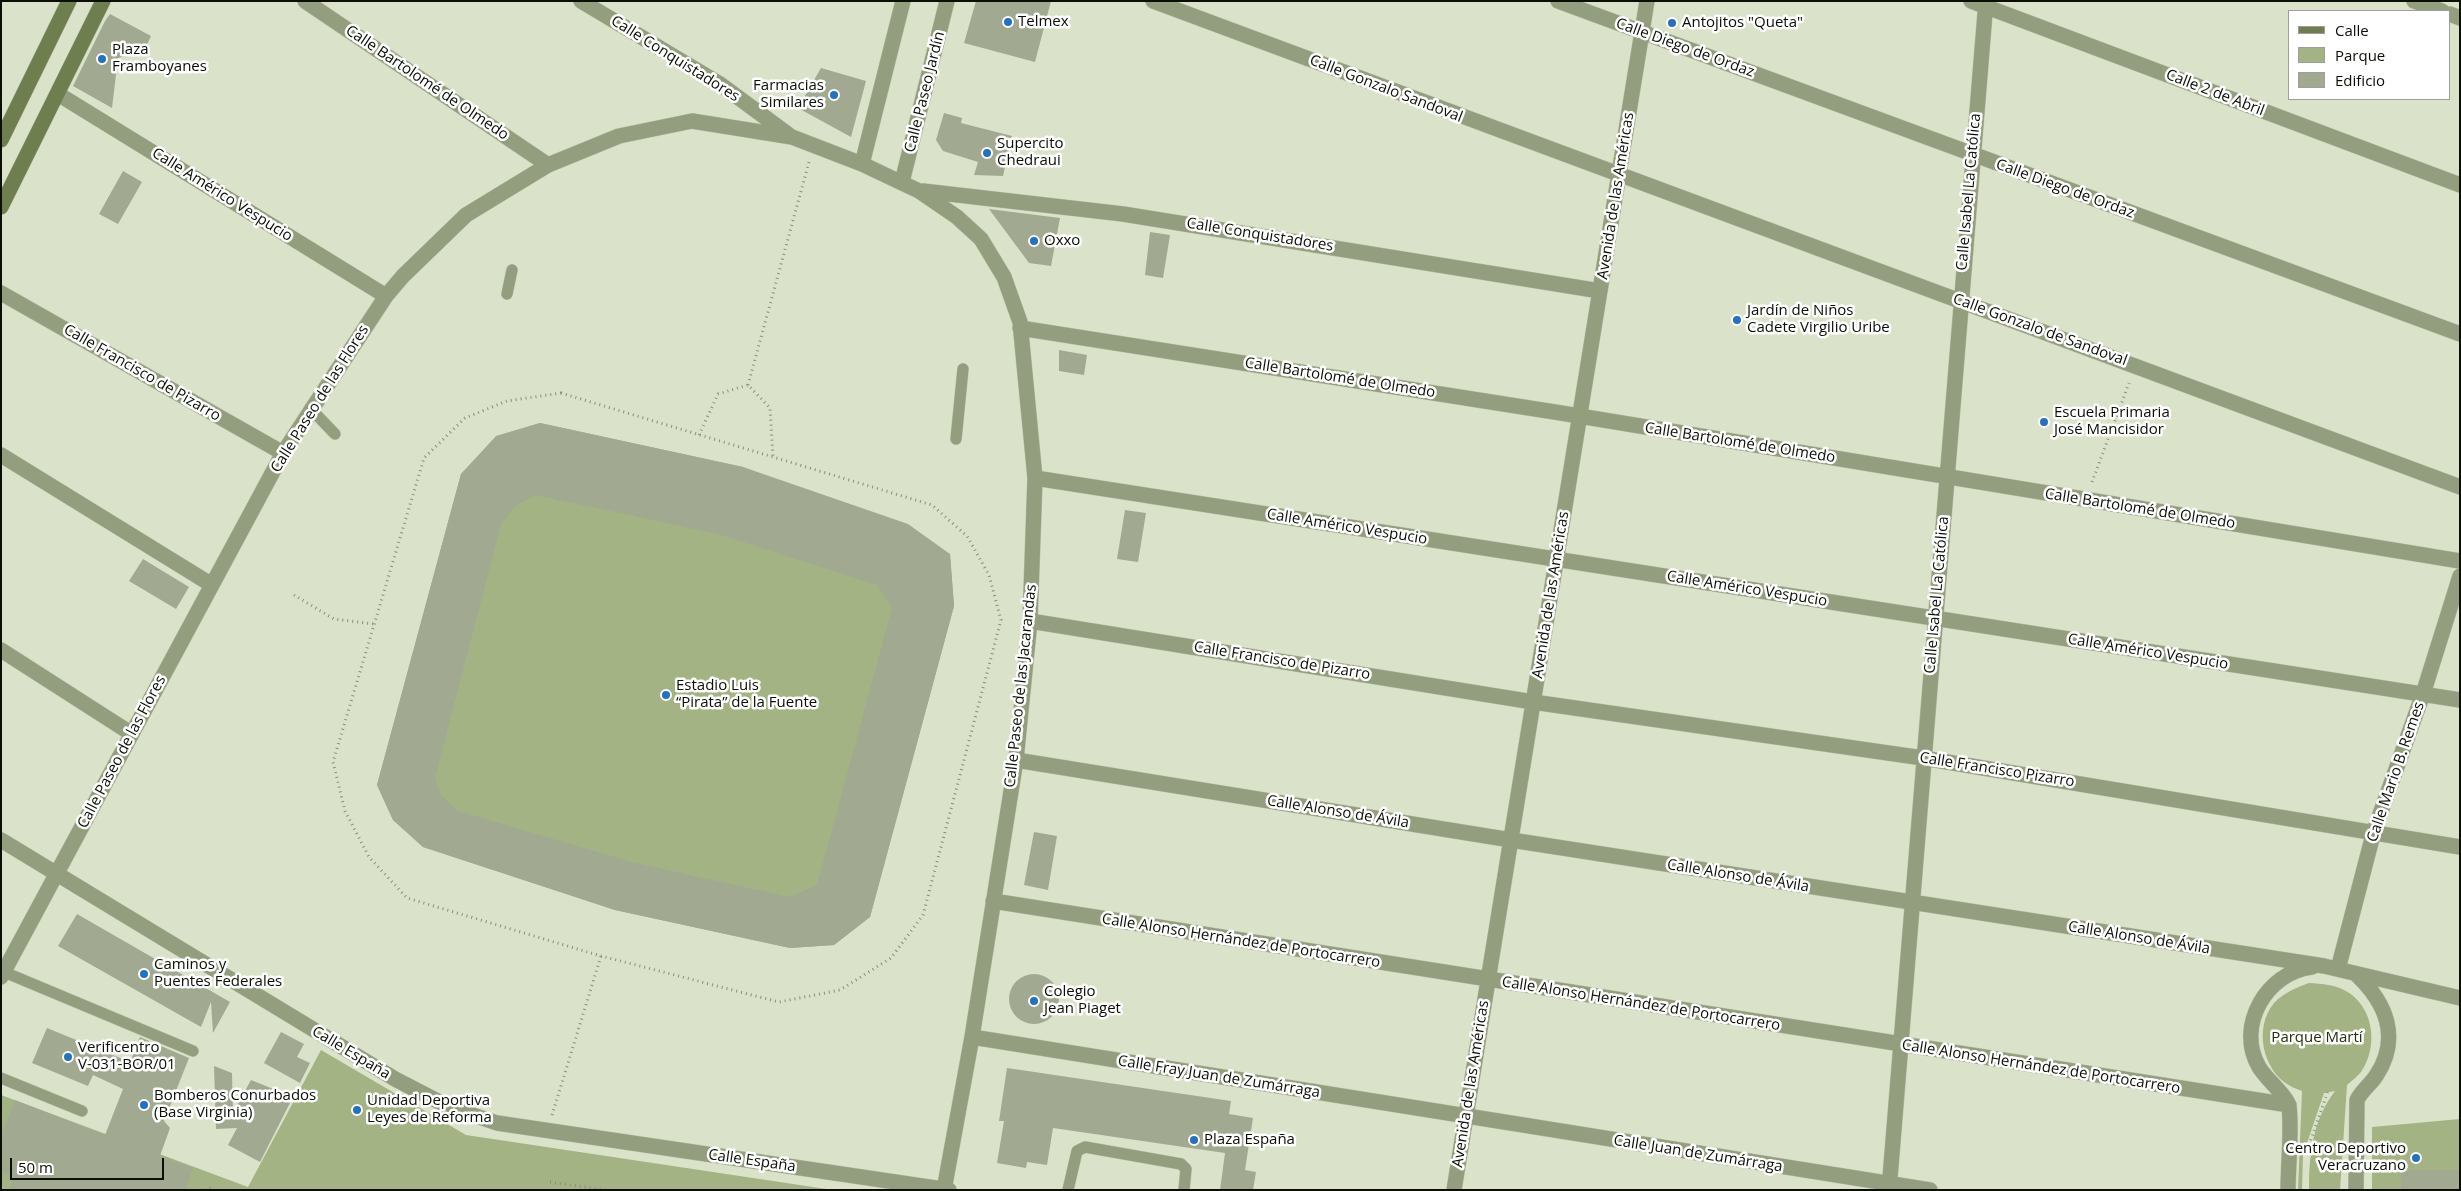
<!DOCTYPE html>
<meta charset="utf-8">
<style>
body{margin:0}
#map{position:relative;width:2461px;height:1191px;overflow:hidden;background:#dae3c9;font-family:"Open Sans",sans-serif}
canvas{display:block}
.frame{position:absolute;inset:0;border:2px solid #0b0e05;pointer-events:none}
.legend{position:absolute;left:2288px;top:10px;width:162px;height:90px;box-sizing:border-box;background:#fff;border:1px solid #9d9f9b;margin:0;padding:6px 9px;list-style:none;font-size:15px;color:#0b0e05}
.legend li{display:flex;align-items:center;gap:10px;height:25px}
.legend b{width:25px;border:1px solid #9d9f9b}
.scale{position:absolute;left:10px;top:1158px;width:154px;height:22px;box-sizing:border-box;border:2px solid #0b0e05;border-top:0;padding-left:6px;font-size:15px;line-height:18px;white-space:nowrap;color:#0b0e05;-webkit-text-stroke:4px #fff;paint-order:stroke}
</style>
<div id="map">
<canvas width="2461" height="1191"></canvas>
<div class="frame"></div>
<ul class="legend">
<li><b style="height:6px;background:#6f7e4f"></b>Calle</li>
<li><b style="height:14px;background:#a3b384"></b>Parque</li>
<li><b style="height:14px;background:#a1aa90"></b>Edificio</li>
</ul>
<div class="scale">50 m</div>
</div>
<script>
const context = document.querySelector('canvas').getContext('2d');
context.lineJoin = 'round';
function fill(path, color) {
  context.fillStyle = color;
  context.fill(path, 'evenodd');
}
function strokePath(path, color, width, dash) {
  context.strokeStyle = color;
  context.lineWidth = width;
  context.lineCap = dash ? 'butt' : 'round';
  context.setLineDash(dash || []);
  context.stroke(path);
}
function label(font, color, halo, rows, align = 'center') {
  context.font = font + ' "Open Sans",sans-serif';
  context.lineWidth = 5;
  context.setLineDash([]);
  context.textBaseline = 'middle';
  context.strokeStyle = halo;
  context.fillStyle = color;
  for (const [text, x, y, turn = 0] of rows) {
    context.save();
    context.translate(x, y);
    context.rotate((+turn || 0) * Math.PI / 180);
    context.textAlign = isNaN(turn) ? turn : align;
    if (halo) context.strokeText(text, 0, 0);
    context.fillText(text, 0, 0);
    context.restore();
  }
}
fill(new Path2D(`
 M540,423L743,467L950,554L954,606L870,917L834,945L790,948L615,910L423,847L393,820L377,785L461,474L497,436Z
 M2309,983C2322,984 2332,984 2344,990C2374,1005 2379,1046 2361,1072C2357,1077 2351,1081 2347,1085L2340,1190H2309C2309,1153 2313,1120 2335,1091L2324,1093L2303,1155L2302,1190H2298L2302,1091C2296,1089 2289,1086 2284,1082C2260,1063 2254,1021 2278,999C2288,991 2298,987 2309,983Z
 M321,1050L466,1135L833,1190H1V1095L248,1187Z
 M2460,1119V1190H2372V1127Z`), '#a3b384');
fill(new Path2D(`
 M976,1H1051L1035,62L964,43Z
 M110,14L151,36L145,49L133,50L130,55L118,58L112,108L73,86L105,21Z
 M821,68L866,81L851,137L798,108Z
 M944,113L962,118L961,123L1012,136L1003,176L974,175L978,162L943,151L936,140Z
 M123,171L142,182L118,224L99,214Z
 M989,209L1060,218L1051,266L1029,263Z
 M1150,232L1170,235L1163,278L1145,275Z
 M1059,350L1087,355L1084,375L1059,371Z
 M540,423L743,467L908,524L950,554L954,606L870,917L834,945L790,948L615,910L423,847L393,820L377,785L461,474L496,436ZM535,495L718,534L877,585L892,608L817,885L790,897L632,862L458,811L441,795L435,778L501,524L515,506Z
 M1125,510L1146,513L1138,562L1117,559Z
 M143,559L189,587L176,609L129,581Z
 M1034,832L1057,836L1048,890L1024,885Z
 M77,914L230,1002L213,1033L211,1002L201,1027L58,946Z
 M1009 999a25 25 0 1 1 50 0a25 25 0 1 1-50 0Z
 M47,1028L130,1062L140,1037L189,1058L164,1121L170,1128L160,1156L193,1168L185,1190H9L14,1176L1,1171V1135L15,1100L105,1135L123,1089L93,1075L88,1086L32,1063Z
 M281,1032L304,1044L297,1057L310,1063L300,1083L264,1063Z
 M214,1066L232,1073L233,1113L251,1080L293,1097L260,1162L228,1145L237,1128L216,1129Z
 M1007,1068L1231,1101L1229,1114L1253,1118L1245,1170L1256,1172L1253,1190H1220L1225,1153L1053,1128L1047,1165L1027,1162L1026,1168L997,1163L1004,1121H999Z
 M2401,1170H2460V1190H2401Z`), '#a1aa90');
const service = new Path2D(`
 M507,294L512,270
 M310,408L335,434
 M956,439L963,369
 M4,972L193,1051
 M1,1078L82,1111
 M1068,1190L1077,1151L1085,1147L1181,1164L1186,1169L1184,1190`);
const minor = new Path2D(`
 M305,1L548,165
 M581,1L720,84L789,135
 M1153,1L2460,487
 M1558,1L2460,334
 M1971,1L2460,185
 M2414,1L2442,11
 M2450,14L2460,18
 M58,94L386,296
 M862,164L903,1
 M902,182L947,1
 M923,191L1123,214L1600,291
 M1,293L283,453
 M1020,328L1561,413L2460,561
 M1,455L212,585
 M1035,478L2460,700
 M1030,621L1533,702L1923,758L2460,847
 M1,650L132,734
 M1016,760L1511,840L2324,966L2460,998
 M1,840L395,1079L449,1107L497,1123L949,1190
 M993,901L2289,1105
 M2338,969L2374,831L2423,694L2460,576
 M1,977L283,453L386,296L403,276L466,215L548,165L619,136L692,121L792,137L862,164L919,191L957,217L981,239L1004,277L1020,322L1035,478L1030,621L1016,760L972,1037L944,1190
 M972,1037L1930,1190
 M1454,1190L1647,1
 M1889,1190L1986,1
 M2288,1190C2288,1166 2292,1128 2289,1106C2287,1096 2265,1078 2259,1067C2235,1026 2267,972 2312,967
 M2356,1190L2357,1100C2362,1090 2370,1085 2376,1076C2401,1038 2386,1003 2357,975`);
const secondary = new Path2D(`
 M1,140L69,1
 M1,207L103,1`);
strokePath(service, '#b9c1aa', 12);
strokePath(minor, '#b9c1aa', 16);
strokePath(secondary, '#b9c1aa', 16);
strokePath(new Path2D(`
 M748,385L809,162
 M561,393L932,505L967,536L989,575L1001,620L923,915L891,958L840,990L779,1002L601,956L407,898L369,857L345,811L333,762L424,458L465,418L507,401Z
 M699,435L718,394L748,385L770,408L773,457
 M2092,482L2129,383
 M294,595L334,619L374,624
 M552,1115L601,956
 M2309,1145L2328,1091
 M550,1182L605,1190
 M207,1190L208,1187L214,1190`), '#888f7c', 3, [1, 4]);
strokePath(service, '#939e7e', 11);
strokePath(minor, '#939e7e', 15);
strokePath(secondary, '#6f7e4f', 15);
for (const [x, y, r, color] of [
 [1008,22,5,"#2371c0"],
 [1672,23,5,"#2371c0"],
 [102,59,5,"#2371c0"],
 [834,95,5,"#2371c0"],
 [987,153,5,"#2371c0"],
 [1034,241,5,"#2371c0"],
 [1737,320,5,"#2371c0"],
 [2044,422,5,"#2371c0"],
 [666,695,5,"#2371c0"],
 [144,974,5,"#2371c0"],
 [1034,1001,5,"#2371c0"],
 [68,1057,5,"#2371c0"],
 [144,1105,5,"#2371c0"],
 [357,1110,5,"#2371c0"],
 [1194,1140,5,"#2371c0"],
 [2416,1158,5,"#2371c0"]
]) {
  const dot = new Path2D();
  dot.arc(x, y, r, 0, 2 * Math.PI);
  context.fillStyle = color;
  context.fill(dot);
  strokePath(dot, '#fff', 2);
}
label('15px', '#0b0e05', '#fff', [
 ["Telmex",1018,22],
 ["Antojitos \"Queta\"",1682,23],
 ["Plaza",112,50],
 ["Framboyanes",112,67],
 ["Farmacias",824,86,"right"],
 ["Similares",824,103,"right"],
 ["Supercito",997,144],
 ["Chedraui",997,161],
 ["Oxxo",1044,241],
 ["Jardín de Niños",1747,311],
 ["Cadete Virgilio Uribe",1747,328],
 ["Escuela Primaria",2054,413],
 ["José Mancisidor",2054,430],
 ["Estadio Luis",676,686],
 ["“Pirata” de la Fuente",676,703],
 ["Caminos y",154,965],
 ["Puentes Federales",154,982],
 ["Colegio",1044,992],
 ["Jean Piaget",1044,1009],
 ["Verificentro",78,1048],
 ["V-031-BOR/01",78,1065],
 ["Bomberos Conurbados",154,1096],
 ["(Base Virginia)",154,1113],
 ["Unidad Deportiva",367,1101],
 ["Leyes de Reforma",367,1118],
 ["Plaza España",1204,1140],
 ["Centro Deportivo",2406,1149,"right"],
 ["Veracruzano",2406,1166,"right"]
], 'left');
label('15px', '#0b0e05', '#fff', [
 ["Calle Diego de Ordaz",1685,48,20],
 ["Calle Conquistadores",675,59,32],
 ["Calle Bartolomé de Olmedo",427,83,34],
 ["Calle Gonzalo Sandoval",1386,89,21],
 ["Calle Paseo Jardín",925,92,-76],
 ["Calle 2 de Abril",2215,93,21],
 ["Calle Diego de Ordaz",2065,189,20],
 ["Calle Isabel La Católica",1969,192,-85],
 ["Calle Américo Vespucio",222,195,32],
 ["Avenida de las Américas",1616,196,-81],
 ["Calle Conquistadores",1260,235,9],
 ["Calle Gonzalo de Sandoval",2040,330,20],
 ["Calle Francisco de Pizarro",142,373,30],
 ["Calle Bartolomé de Olmedo",1340,378,9],
 ["Calle Paseo de las Flores",320,399,-58],
 ["Calle Bartolomé de Olmedo",1740,443,9],
 ["Calle Bartolomé de Olmedo",2140,509,9],
 ["Calle Américo Vespucio",1347,527,9],
 ["Calle Américo Vespucio",1747,589,9],
 ["Avenida de las Américas",1551,595,-81],
 ["Calle Isabel La Católica",1937,595,-85],
 ["Calle Américo Vespucio",2148,652,9],
 ["Calle Francisco de Pizarro",1282,661,9],
 ["Calle Paseo de las Jacarandas",1021,686,-84],
 ["Calle Paseo de las Flores",122,752,-62],
 ["Calle Francisco Pizarro",1997,770,9],
 ["Calle Mario B. Remes",2396,772,-71],
 ["Calle Alonso de Ávila",1338,812,9],
 ["Calle Alonso de Ávila",1738,876,9],
 ["Calle Alonso de Ávila",2139,938,9],
 ["Calle Alonso Hernández de Portocarrero",1241,941,9],
 ["Calle Alonso Hernández de Portocarrero",1641,1004,9],
 ["Calle España",351,1053,31],
 ["Calle Alonso Hernández de Portocarrero",2041,1067,9],
 ["Calle Fray Juan de Zumárraga",1219,1077,9],
 ["Avenida de las Américas",1471,1084,-81],
 ["Calle Juan de Zumárraga",1698,1154,9],
 ["Calle España",752,1161,8]
]);
label('15px', '#252e0d', '#fff', [
 ["Parque Martí",2317,1038]
]);
</script>
